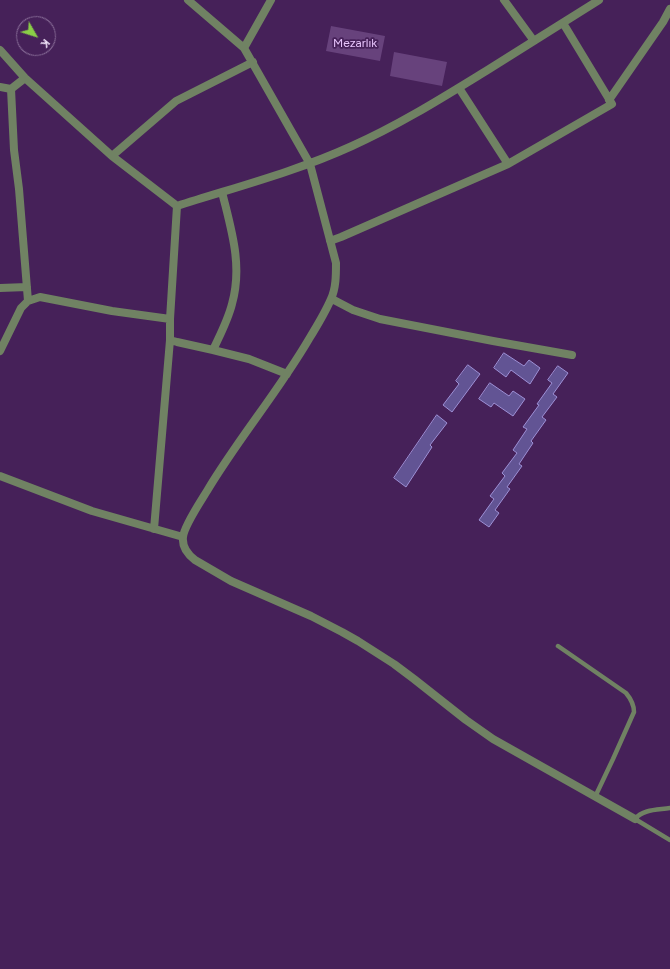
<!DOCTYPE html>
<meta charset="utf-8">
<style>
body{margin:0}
#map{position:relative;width:670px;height:969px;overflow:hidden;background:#462159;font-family:Figtree,sans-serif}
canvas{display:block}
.north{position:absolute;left:16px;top:16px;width:40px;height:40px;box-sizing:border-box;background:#462159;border:1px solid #8b709a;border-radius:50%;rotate:129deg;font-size:11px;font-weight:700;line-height:16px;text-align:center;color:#f3e6fb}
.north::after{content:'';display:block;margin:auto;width:14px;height:18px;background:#8ace47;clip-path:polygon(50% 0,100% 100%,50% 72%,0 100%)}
</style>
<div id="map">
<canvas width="670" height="969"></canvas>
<div class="north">K</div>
</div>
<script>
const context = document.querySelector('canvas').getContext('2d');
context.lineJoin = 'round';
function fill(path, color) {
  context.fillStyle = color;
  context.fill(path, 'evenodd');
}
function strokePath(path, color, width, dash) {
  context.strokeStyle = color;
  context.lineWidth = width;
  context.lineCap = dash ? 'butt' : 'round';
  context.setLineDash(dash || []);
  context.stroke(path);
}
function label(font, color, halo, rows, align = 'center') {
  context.font = font + ' Figtree,sans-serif';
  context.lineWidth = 3.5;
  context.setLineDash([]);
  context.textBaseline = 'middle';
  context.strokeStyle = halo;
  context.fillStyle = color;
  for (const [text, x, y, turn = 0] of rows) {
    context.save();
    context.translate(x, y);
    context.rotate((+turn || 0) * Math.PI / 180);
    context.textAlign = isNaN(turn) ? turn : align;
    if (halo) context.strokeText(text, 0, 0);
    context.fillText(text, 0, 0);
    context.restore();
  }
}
fill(new Path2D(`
 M331,26L385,36L380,61L326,51Z
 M394,52L447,62L442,86L390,76Z`), '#67427c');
const building = new Path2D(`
 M504,353L524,366L529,360L540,368L530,384L511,370L506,377L494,368Z
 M468,365L480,374L452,412L443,405L459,384L456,381Z
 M558,366L568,373L553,394L557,397L542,417L546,420L531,441L533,443L519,464L522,466L507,487L510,489L495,510L499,513L489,527L479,520L494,499L490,496L505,476L502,473L517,453L513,450L527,429L523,427L539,405L537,404L552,383L548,380Z
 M490,383L509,396L513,391L525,399L513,416L494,403L491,407L479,399Z
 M437,415L447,423L430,445L432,447L406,487L394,478Z`);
fill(building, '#625494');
strokePath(building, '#9d90d5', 1);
strokePath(new Path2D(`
 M558,646L626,693C631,699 634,704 634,712L613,759L595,797
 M670,808C658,810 643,809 635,819L670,840`), '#708263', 4.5);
strokePath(new Path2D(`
 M188,0L244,48L310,164L336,263C336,275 336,288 331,299C325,313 317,326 309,339C278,392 238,439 207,491C201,501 184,526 183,537C182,546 187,554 195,560L231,581L311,616L342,632L358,641L394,664L414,679L466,720L493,739L635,819
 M504,0L534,41
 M244,48L271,0
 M0,50L25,78L112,156L177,206
 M0,87L11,89L25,78
 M459,88L508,164L612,104L563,23
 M11,89L14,150L19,189L28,301
 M609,100L663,22L670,9
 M112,156L176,101L253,62
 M177,206C236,187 295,172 352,146C399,125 442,98 486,71C524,47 561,24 599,0
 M177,206L170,319V340L177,342L213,350C220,335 228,320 232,304C243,265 231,229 222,192
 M330,241L341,237L508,164
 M0,288L27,287
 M332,299L353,310L380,319L493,341L572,355
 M213,350L249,359L287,374
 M0,351L21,308L28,301L40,297L112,311L170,319
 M0,476L92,511L183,537
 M154,529L170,340`), '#708263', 8);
label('12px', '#e7c4fc', '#462159', [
 ["Mezarlık",355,43]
]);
</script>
